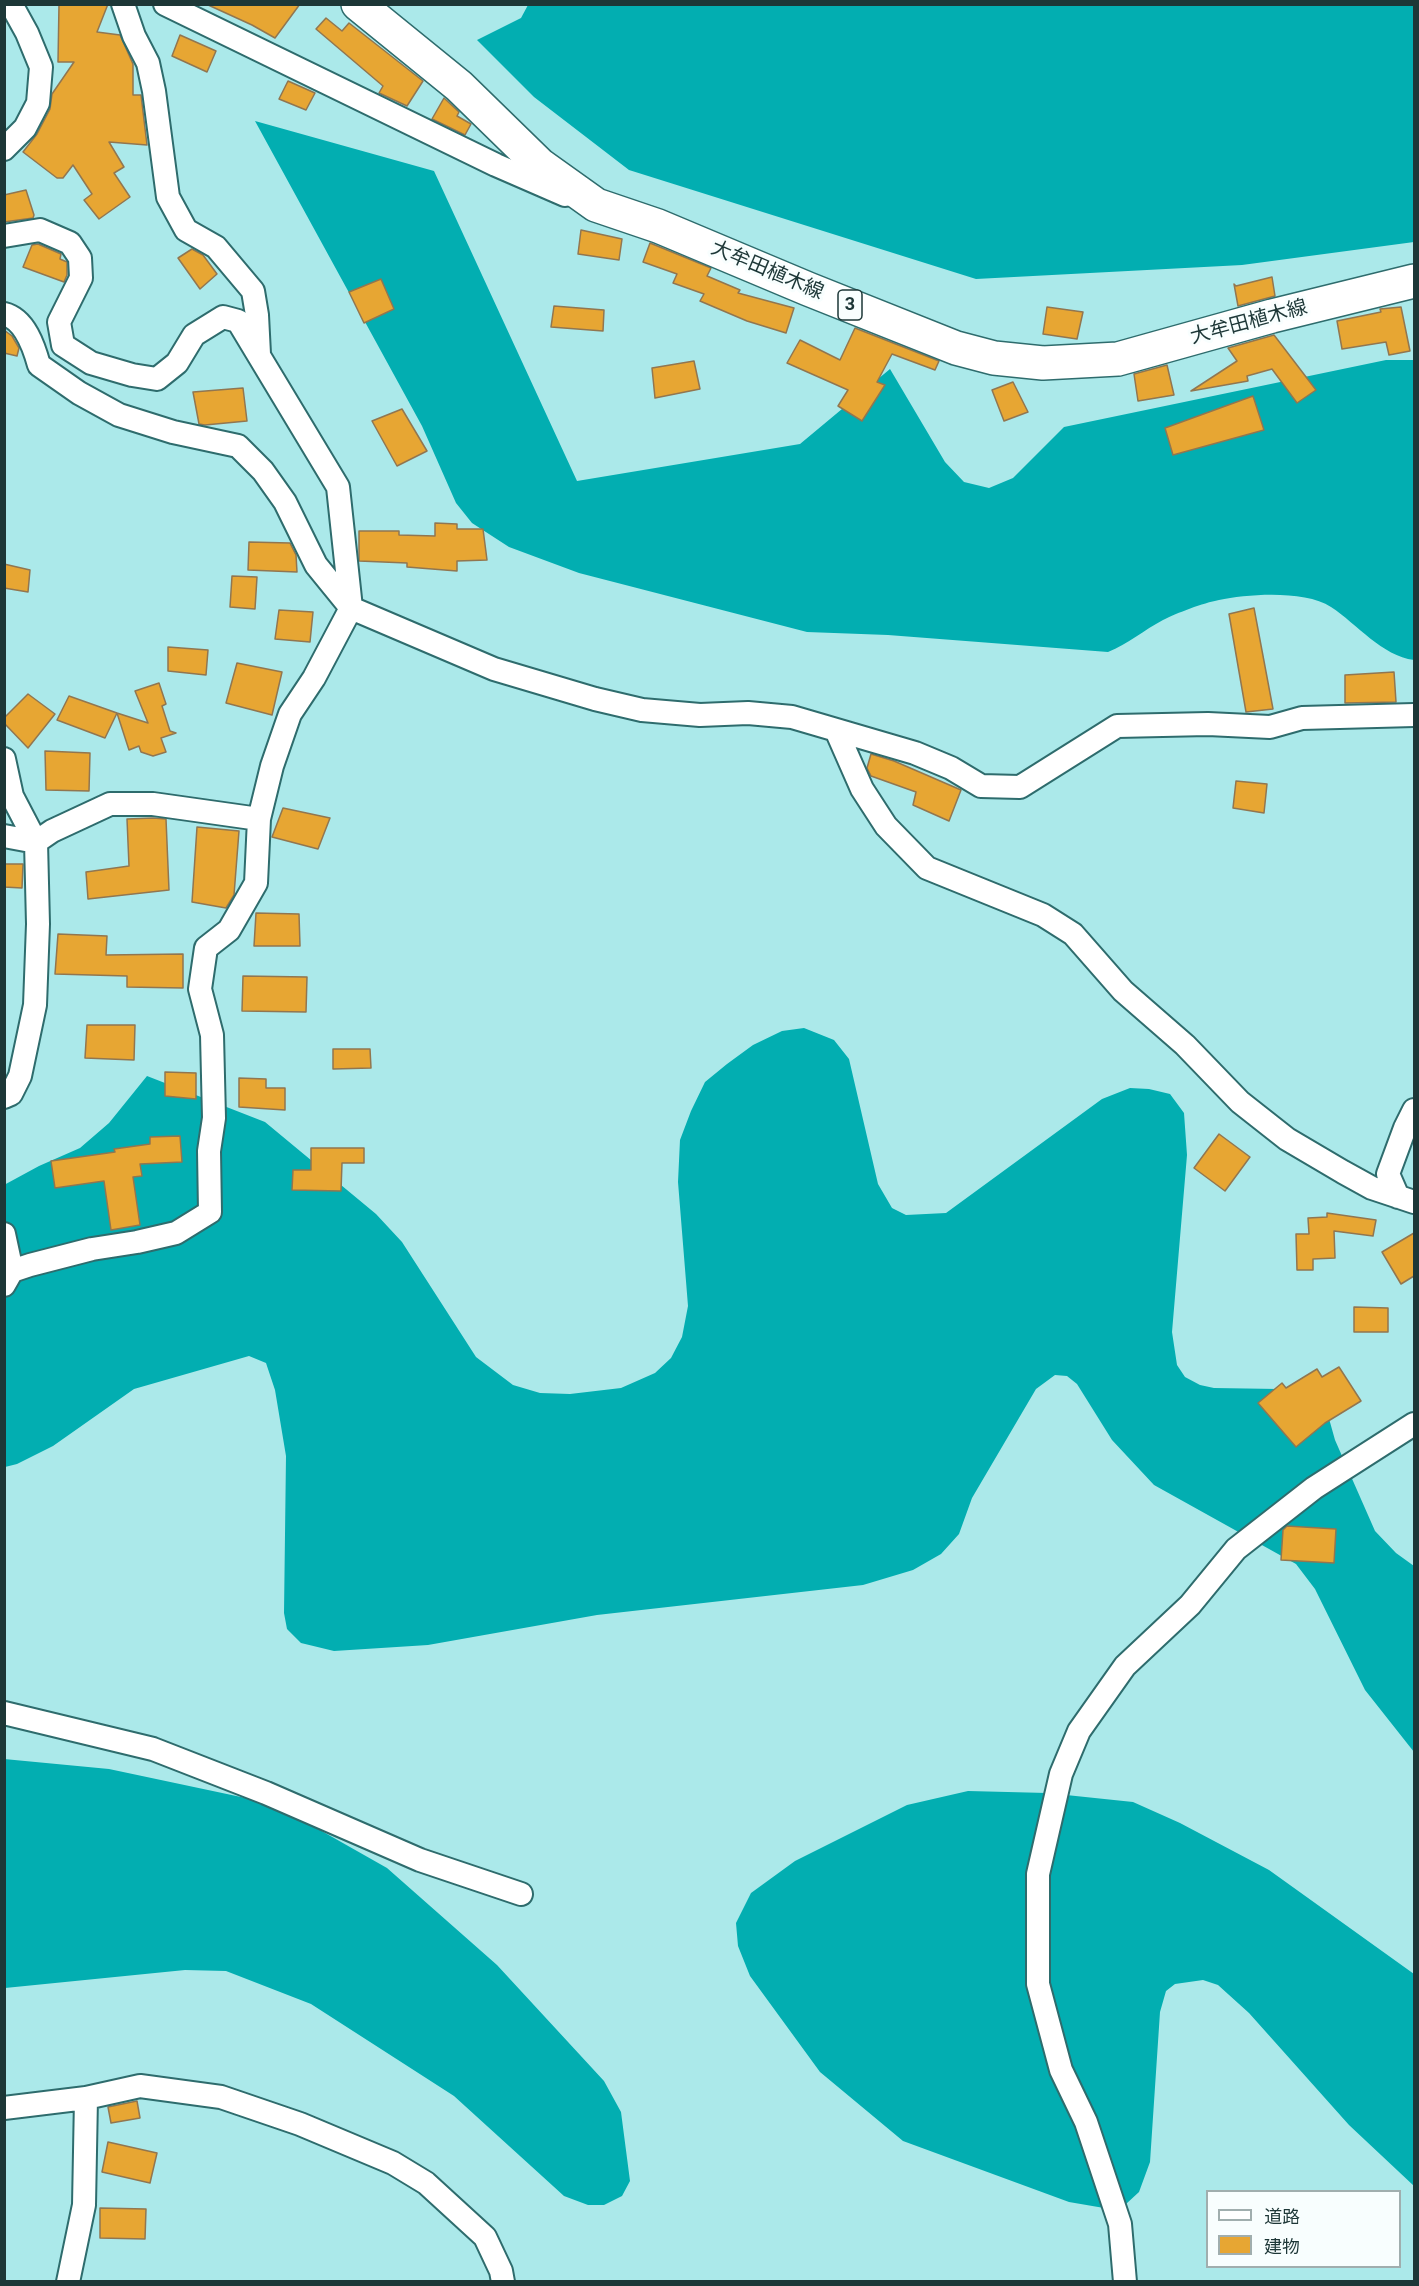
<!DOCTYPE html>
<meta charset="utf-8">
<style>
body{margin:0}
#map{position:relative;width:1419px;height:2286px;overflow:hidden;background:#abe9ea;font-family:Roboto,"Noto Sans JP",sans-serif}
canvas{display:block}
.frame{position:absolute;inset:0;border:6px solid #1d3737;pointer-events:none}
.legend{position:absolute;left:1206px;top:2190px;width:195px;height:78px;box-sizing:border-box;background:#f8fefe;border:2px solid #a0aeae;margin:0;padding:8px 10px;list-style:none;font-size:18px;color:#1d3737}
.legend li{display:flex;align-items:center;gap:12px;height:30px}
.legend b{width:30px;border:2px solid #a0aeae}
</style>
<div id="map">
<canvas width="1419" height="2286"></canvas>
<div class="frame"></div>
<ul class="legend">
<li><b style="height:8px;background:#fff"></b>道路</li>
<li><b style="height:16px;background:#e7a633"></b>建物</li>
</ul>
</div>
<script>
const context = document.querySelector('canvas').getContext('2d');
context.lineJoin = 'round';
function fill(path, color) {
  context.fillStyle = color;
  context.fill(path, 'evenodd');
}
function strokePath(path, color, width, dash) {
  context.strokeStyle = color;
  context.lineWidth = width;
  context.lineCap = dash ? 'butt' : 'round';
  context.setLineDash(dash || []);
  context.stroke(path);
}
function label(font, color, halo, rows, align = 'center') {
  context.font = font + ' Roboto,"Noto Sans JP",sans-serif';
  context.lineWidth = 6;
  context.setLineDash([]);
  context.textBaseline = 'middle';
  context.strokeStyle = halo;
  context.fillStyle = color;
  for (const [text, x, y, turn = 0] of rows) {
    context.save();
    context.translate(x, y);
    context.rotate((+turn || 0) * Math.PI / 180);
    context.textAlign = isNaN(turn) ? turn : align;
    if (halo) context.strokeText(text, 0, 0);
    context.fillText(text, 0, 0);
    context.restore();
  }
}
fill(new Path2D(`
 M528,5H1414V242L1242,265L976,279L629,170L534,97L477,40L521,18Z
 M255,121L434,171L577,481L800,444L890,369L945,462L964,482L989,488L1013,478L1064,427L1386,360H1414V660C1382,656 1357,624 1331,607C1305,590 1248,594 1219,600C1203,603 1177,613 1163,620C1144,630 1128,644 1108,652L888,635L807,632L579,573L509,547L472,523L456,503L422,426Z
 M804,1028L834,1040L849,1059L878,1184L892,1208L906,1215L946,1213L1102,1099L1130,1088L1149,1089L1170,1094L1184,1113L1187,1155L1172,1332L1177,1365L1185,1377L1200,1385L1214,1388L1278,1389L1328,1415L1335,1440L1375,1531L1396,1553L1414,1566V1752L1365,1690L1315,1589L1296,1564L1154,1485L1112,1440L1077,1384L1067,1376L1055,1375L1036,1389L972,1498L959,1534L941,1554L913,1570L863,1585L597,1615L428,1645L334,1651L301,1643L287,1629L284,1613L286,1456L275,1390L266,1363L249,1356L134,1389L53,1446L17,1464L5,1467L4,1185L39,1166L80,1148L109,1123L147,1076L265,1122L376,1214L402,1242L476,1357L513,1385L540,1393L570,1394L621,1388L655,1373L671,1358L682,1337L688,1306L678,1182L680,1140L691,1111L705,1082L727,1064L753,1045L782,1031Z
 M4,1759L109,1769L274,1804L387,1868L497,1965L604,2081L621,2112L630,2181L622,2196L604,2205H588L564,2196L454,2096L311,2004L226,1971L185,1970L5,1988Z
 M968,1791L1047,1793L1133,1802L1180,1823L1269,1870L1414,1974V2186L1349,2125L1249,2013L1218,1985L1203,1980L1175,1984L1166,1991L1160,2012L1150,2162L1139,2192L1126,2204L1104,2208L1069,2202L903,2141L820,2072L750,1976L738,1946L736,1923L751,1893L795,1861L907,1805Z`), '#02aeb1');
const building = new Path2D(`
 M59,4H108L97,32L120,35L133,64V95H141L147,145L109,142L124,167L114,173L130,197L99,219L84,200L92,194L73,165L63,178H57L23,152L37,134L50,109L52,94L74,62H58Z
 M206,4H300L275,38L252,25Z
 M326,18L342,31L349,23L423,81L407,106L379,93L383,86L316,29Z
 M180,35L216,51L207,72L172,56Z
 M288,81L315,93L306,110L279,99Z
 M444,98L459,112L457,116L471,124L465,135L432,119Z
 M26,190L34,215L33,218L4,222V195Z
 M581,230L622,239L619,260L578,254Z
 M650,243L711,268L707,276L740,290L738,293L794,308L786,333L747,321L700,301L704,294L673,283L677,274L643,262Z
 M38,244L61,254L60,259L67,262V275L64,282L23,267L32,245Z
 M192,249L203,255L217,274L200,289L178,258Z
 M1272,277L1275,296L1238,306L1234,284L1236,286Z
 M381,279L394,309L364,323L349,292Z
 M554,306L604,310L603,331L551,327Z
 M1047,307L1083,312L1077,339L1043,334Z
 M1401,307L1410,351L1389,355L1386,342L1342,349L1337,321L1381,312L1380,309Z
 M855,328L939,361L935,370L892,354L877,382L885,385L862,421L838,406L848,390L787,363L800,340L840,360Z
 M4,330L12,336L19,348L17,356L4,353Z
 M1274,335L1316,390L1297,403L1272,369L1247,376L1248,381L1191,391L1237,361L1228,348Z
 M694,361L700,389L655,398L652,368Z
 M1167,365L1174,395L1138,401L1134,374Z
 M1013,382L1028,412L1004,421L992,390Z
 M243,388L247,421L205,425L199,424L193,392Z
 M1253,396L1264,430L1173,455L1165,428Z
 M402,409L427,451L397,466L372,421Z
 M435,523L457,524V529H483L487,560L457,561V571L407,567V563L359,561V531H399V535L435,536Z
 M249,542L290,543L296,555L297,572L248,570Z
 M4,564L30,570L28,592L4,588Z
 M232,576L257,577L255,609L230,607Z
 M1254,608L1273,709L1246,712L1229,614Z
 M279,610L313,612L310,642L275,639Z
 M168,647L208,650L206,675L168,671Z
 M237,663L282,672L272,715L226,703Z
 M1394,672L1396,702L1345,703V675Z
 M159,683L166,704L162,706L170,731L176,733L161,738L166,752L153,756L141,752L139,746L129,750L117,713L148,723L135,691Z
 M28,694L55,714L28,748L4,723V718Z
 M69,696L117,713L105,738L57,720Z
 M45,751L90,753L89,791L46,790Z
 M871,754L894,761L961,790L949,821L913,805L916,792L871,776L867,768Z
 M1236,781L1267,784L1264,813L1233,808Z
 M283,808L330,818L318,849L272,837Z
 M153,818L166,819L169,890L88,899L86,872L129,866L127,819Z
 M197,827L239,831L234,895L226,908L192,902Z
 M4,864H23L22,888L4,887Z
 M256,913L299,914L300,946H254Z
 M58,934L107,936L106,955L183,954V988L127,987V976L55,974Z
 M243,976L307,977L306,1012L242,1011Z
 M87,1025H135L134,1060L85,1058Z
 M333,1049H370L371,1068L333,1069Z
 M165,1072L196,1073V1099L165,1096Z
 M239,1078L266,1079V1088H285V1110L239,1107Z
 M1219,1134L1250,1157L1225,1191L1194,1168Z
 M180,1136L182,1162L140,1164L142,1176L133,1177L140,1225L111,1230L104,1181L55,1188L51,1161L115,1152L114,1149L150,1144V1137Z
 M311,1148H364V1163H342L341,1191L292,1190L293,1170H311Z
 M1327,1213L1376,1220L1373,1236L1334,1231L1335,1258L1313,1259V1270H1297L1296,1234H1309L1308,1218L1327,1217Z
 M1414,1233V1276L1401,1284L1382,1252Z
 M1354,1307L1388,1308V1332H1354Z
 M1339,1367L1361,1401L1325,1423L1296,1447L1258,1403L1282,1383L1286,1388L1317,1369L1322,1377Z
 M1287,1526L1336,1529L1334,1563L1281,1560L1283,1530Z
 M137,2101L140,2118L111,2123L108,2107Z
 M108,2142L157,2153L150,2183L102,2172Z
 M100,2208L146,2209L145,2239L100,2238Z`);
fill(building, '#e7a633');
strokePath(building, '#917650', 1.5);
const street = new Path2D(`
 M123,4L134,36L148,63L154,91L168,197L186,230L216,247L253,291L257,315L259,354
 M165,4L496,165L565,195
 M4,149L25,128L38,103L41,67L27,33L11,4
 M4,236L40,230L70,243L80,258L81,278L59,322L63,345L91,363L132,375L157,379L177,363L194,335L223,317L238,321L338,487L351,608L494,669L595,699L642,710L700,715L748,713L792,717L915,753L951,768L981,786L1020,787L1117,726L1208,724L1270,727L1302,718L1414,715
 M4,314C25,319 34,347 39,365L79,393L119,415L173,432L238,446L263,471L285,502L316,565L351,608L314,678L290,714L272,766L259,819L256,883L229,930L206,948L200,989L212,1035L214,1118L209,1151L210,1212L176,1233L137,1242L92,1249L30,1265L12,1271
 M836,730L862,789L886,826L927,868L1043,915L1073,934L1123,991L1185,1045L1240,1102L1287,1139L1343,1172L1372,1188L1414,1202
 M4,759L12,796L36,842L38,924L35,1005L20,1076L11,1094L4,1097
 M4,836L36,842L52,831L110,804H153L259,819
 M1398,1197L1388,1174L1405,1128L1414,1110
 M4,1234L12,1271L4,1285
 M4,1713L153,1749L266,1793L420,1860L521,1894
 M4,2108L86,2098L140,2086L221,2097L300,2124L393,2163L426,2183L485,2237L501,2271L503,2282
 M68,2282L84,2205L86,2098
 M1125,2282L1120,2224L1086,2122L1061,2070L1038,1984V1874L1061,1774L1079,1731L1125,1666L1190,1605L1236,1549L1314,1488L1414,1424`);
const primary = new Path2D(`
 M358,4L459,86L540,165L596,205L658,226L808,289L956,348L994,358L1043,363L1118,359L1272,316L1414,281`);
strokePath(street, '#2e6c6d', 26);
strokePath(primary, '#2e6c6d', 36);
strokePath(street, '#fff', 22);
strokePath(primary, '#fff', 33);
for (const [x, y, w] of [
 [850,305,24]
]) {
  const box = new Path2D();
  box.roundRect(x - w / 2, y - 15, w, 30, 4.5);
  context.fillStyle = '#f8fefe';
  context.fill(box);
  strokePath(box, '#1d3737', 1.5);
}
label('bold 18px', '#1d3737', null, [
 ["3",850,305]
]);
label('20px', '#1d3737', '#f8fefe', [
 ["大牟田植木線",767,271,23],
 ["大牟田植木線",1249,323,-15]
]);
</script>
